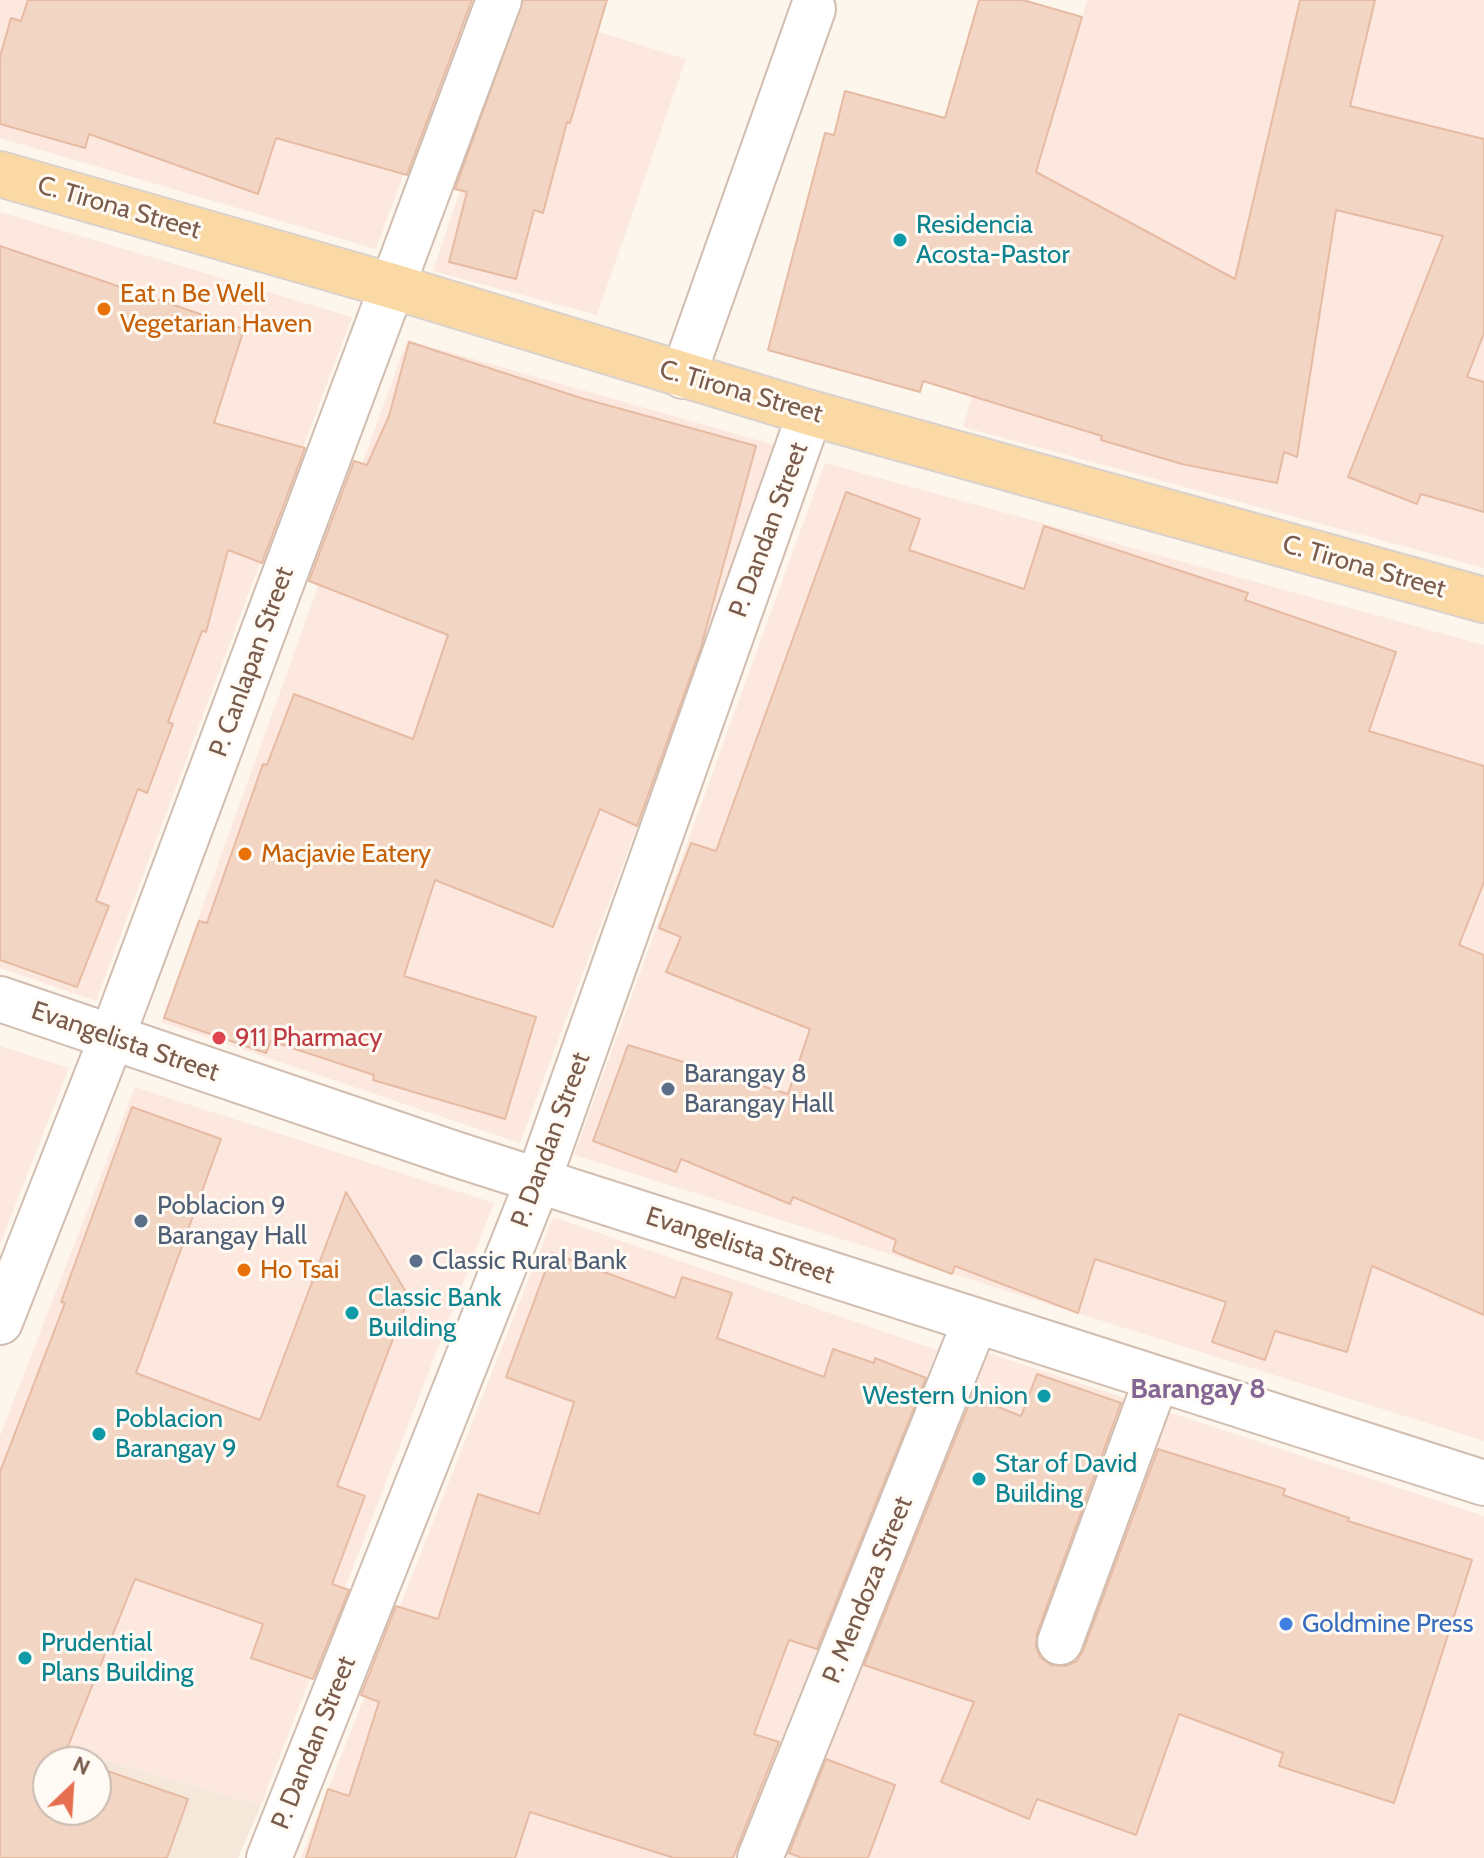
<!DOCTYPE html>
<style>
body{margin:0}
#map{position:relative;width:1484px;height:1858px;overflow:hidden;background:#fdf6ec;font-family:Cabin,sans-serif}
canvas{display:block}
.north{position:absolute;left:32px;top:1746px;width:80px;height:80px;box-sizing:border-box;background:#fffaf3;border:2px solid #cabbb1;border-radius:50%;rotate:25deg;font-size:22px;font-weight:700;line-height:32px;text-align:center;color:#7a5c4d}
.north::after{content:'';display:block;margin:auto;width:28px;height:36px;background:#e76f51;clip-path:polygon(50% 0,100% 100%,50% 72%,0 100%)}
</style>
<div id="map">
<canvas width="1484" height="1858"></canvas>
<div class="north">N</div>
</div>
<script>
const context = document.querySelector('canvas').getContext('2d');
context.lineJoin = 'round';
function fill(path, color) {
  context.fillStyle = color;
  context.fill(path, 'evenodd');
}
function strokePath(path, color, width, dash) {
  context.strokeStyle = color;
  context.lineWidth = width;
  context.lineCap = dash ? 'butt' : 'round';
  context.setLineDash(dash || []);
  context.stroke(path);
}
function label(font, color, halo, rows, align = 'center') {
  context.font = font + ' Cabin,sans-serif';
  context.lineWidth = 6;
  context.setLineDash([]);
  context.textBaseline = 'middle';
  context.strokeStyle = halo;
  context.fillStyle = color;
  for (const [text, x, y, turn = 0] of rows) {
    context.save();
    context.translate(x, y);
    context.rotate((+turn || 0) * Math.PI / 180);
    context.textAlign = isNaN(turn) ? turn : align;
    if (halo) context.strokeText(text, 0, 0);
    context.fillText(text, 0, 0);
    context.restore();
  }
}
fill(new Path2D(`
 M34,1740L261,1805L238,1858H0V1763ZM48,1762H96V1810H48Z`), '#f5e8da');
fill(new Path2D(`
 M0,0H467L376,249L0,138Z
 M1087,0H1484V568L963,427Z
 M522,8L686,59L597,315L433,271Z
 M0,212L352,317L96,1001L0,968Z
 M407,340L778,446L520,1143L161,1022Z
 M825,463L1484,645V1441L574,1155Z
 M0,1046L69,1068L0,1244Z
 M135,1087L494,1203L261,1805L35,1740L0,1763V1436Z
 M553,1217L937,1350L736,1858H301Z
 M967,1346L1484,1516V1858H780Z`), '#fde8e0');
const building = new Path2D(`
 M28,0H472L407,175L276,138L258,194L89,134L85,148L0,124V57L11,18L21,21Z
 M523,0H607L570,123L567,122L543,213L534,210L516,279L449,262L467,192L455,189Z
 M979,0H1023L1082,17L1036,172L1235,279L1300,0H1375L1350,106L1484,139V333L1467,377L1484,382V512L1421,494L1417,504L1348,477L1443,236L1336,210L1297,457L1284,452L1277,483L1182,464L1101,440L1102,436L923,381L920,392L768,350L825,133L834,135L845,91L945,118Z
 M0,246L244,329L214,423L305,448L262,563L228,550L206,632L202,631L168,722L173,724L147,793L138,789L96,901L109,906L77,987L0,960Z
 M409,342L581,398L756,446L701,647L637,826L600,809L553,927L435,880L404,976L536,1017L505,1119L373,1080L374,1075L271,1041L266,1053L164,1018L199,921L207,923L263,764L267,765L294,694L413,739L448,635L309,581L354,461L367,465L389,416Z
 M846,492L920,519L909,550L1024,589L1044,526L1248,593L1245,600L1396,652L1369,731L1484,766V882L1459,945L1484,955V1315L1372,1266L1347,1352L1275,1331L1265,1360L1212,1342L1226,1302L1095,1259L1078,1313L955,1266L952,1274L907,1257L893,1251L896,1240L793,1197L790,1204L681,1159L676,1172L593,1141L628,1045L788,1094L810,1029L666,972L681,937L659,928L691,843L716,851Z
 M132,1107L221,1139L136,1373L260,1420L346,1192L409,1297L337,1486L365,1496L332,1584L349,1590L313,1679L251,1658L263,1624L135,1579L64,1756L80,1762H48V1810H96V1767L188,1799L167,1858H0V1472L65,1303L61,1302Z
 M552,1253L675,1298L682,1277L732,1293L717,1338L824,1377L833,1349L874,1363L875,1358L926,1378L817,1649L789,1640L754,1734L779,1742L733,1858H674L530,1812L515,1858H306L328,1789L349,1796L379,1702L361,1695L396,1606L438,1619L478,1494L539,1514L574,1402L506,1377Z
 M1037,1374L1121,1403L1037,1633L1036,1647L1040,1657L1051,1665L1065,1666L1077,1661L1083,1651L1158,1449L1285,1489L1283,1495L1349,1518L1348,1521L1472,1560L1394,1803L1279,1766L1283,1753L1179,1714L1136,1835L1037,1799L1029,1819L941,1782L974,1702L864,1665L972,1397L1021,1416Z
 M826,1759L895,1785L868,1858H802L789,1853Z`);
fill(building, '#f3d5c3');
strokePath(building, '#e6bba3', 2);
const minor = new Path2D(`
 M683,376L813,9
 M0,999L455,1154L1484,1483
 M0,1322L112,1037L499,0
 M1060,1642L1156,1381
 M269,1858L538,1181L810,413
 M760,1858L975,1322`);
const major = new Path2D(`
 M0,174L392,286L810,413L1484,600`);
strokePath(minor, '#d1beb0', 48);
strokePath(major, '#dad1cd', 48);
strokePath(minor, '#fff', 44);
strokePath(major, '#fbd9a5', 44);
for (const [x, y, r, color] of [
 [900,240,8,"#0f9aa8"],
 [104,309,8,"#e8710a"],
 [245,854,8,"#e8710a"],
 [219,1038,8,"#e0444e"],
 [668,1089,8,"#5c6f8a"],
 [141,1221,8,"#5c6f8a"],
 [416,1261,8,"#5c6f8a"],
 [244,1270,8,"#e8710a"],
 [352,1313,8,"#0f9aa8"],
 [1044,1396,8,"#0f9aa8"],
 [99,1434,8,"#0f9aa8"],
 [979,1479,8,"#0f9aa8"],
 [1286,1624,8,"#3f7fe0"],
 [25,1658,8,"#0f9aa8"]
]) {
  const dot = new Path2D();
  dot.arc(x, y, r, 0, 2 * Math.PI);
  context.fillStyle = color;
  context.fill(dot);
  strokePath(dot, '#fffaf3', 3);
}
label('26px', '#7a5c4d', '#fffaf3', [
 ["C. Tirona Street",119,208,16],
 ["C. Tirona Street",741,392,16],
 ["P. Dandan Street",769,530,-70],
 ["C. Tirona Street",1364,567,16],
 ["P. Canlapan Street",252,662,-70],
 ["Evangelista Street",125,1042,19],
 ["P. Dandan Street",551,1140,-70],
 ["Evangelista Street",740,1246,18],
 ["P. Mendoza Street",868,1590,-68],
 ["P. Dandan Street",314,1743,-68]
]);
label('26px', '#0d838f', '#fffaf3', [
 ["Residencia",916,225],
 ["Acosta-Pastor",916,255],
 ["Classic Bank",368,1298],
 ["Building",368,1328],
 ["Western Union",1028,1396,"right"],
 ["Poblacion",115,1419],
 ["Barangay 9",115,1449],
 ["Star of David",995,1464],
 ["Building",995,1494],
 ["Prudential",41,1643],
 ["Plans Building",41,1673]
], 'left');
label('26px', '#c56008', '#fffaf3', [
 ["Eat n Be Well",120,294],
 ["Vegetarian Haven",120,324],
 ["Macjavie Eatery",261,854],
 ["Ho Tsai",260,1270]
], 'left');
label('26px', '#be3a42', '#fffaf3', [
 ["911 Pharmacy",235,1038]
], 'left');
label('26px', '#4e5e75', '#fffaf3', [
 ["Barangay 8",684,1074],
 ["Barangay Hall",684,1104],
 ["Poblacion 9",157,1206],
 ["Barangay Hall",157,1236],
 ["Classic Rural Bank",432,1261]
], 'left');
label('26px', '#366cbe', '#fffaf3', [
 ["Goldmine Press",1302,1624]
], 'left');
label('bold 28px', '#846695', '#fffaf3', [
 ["Barangay 8",1198,1390]
]);
</script>
